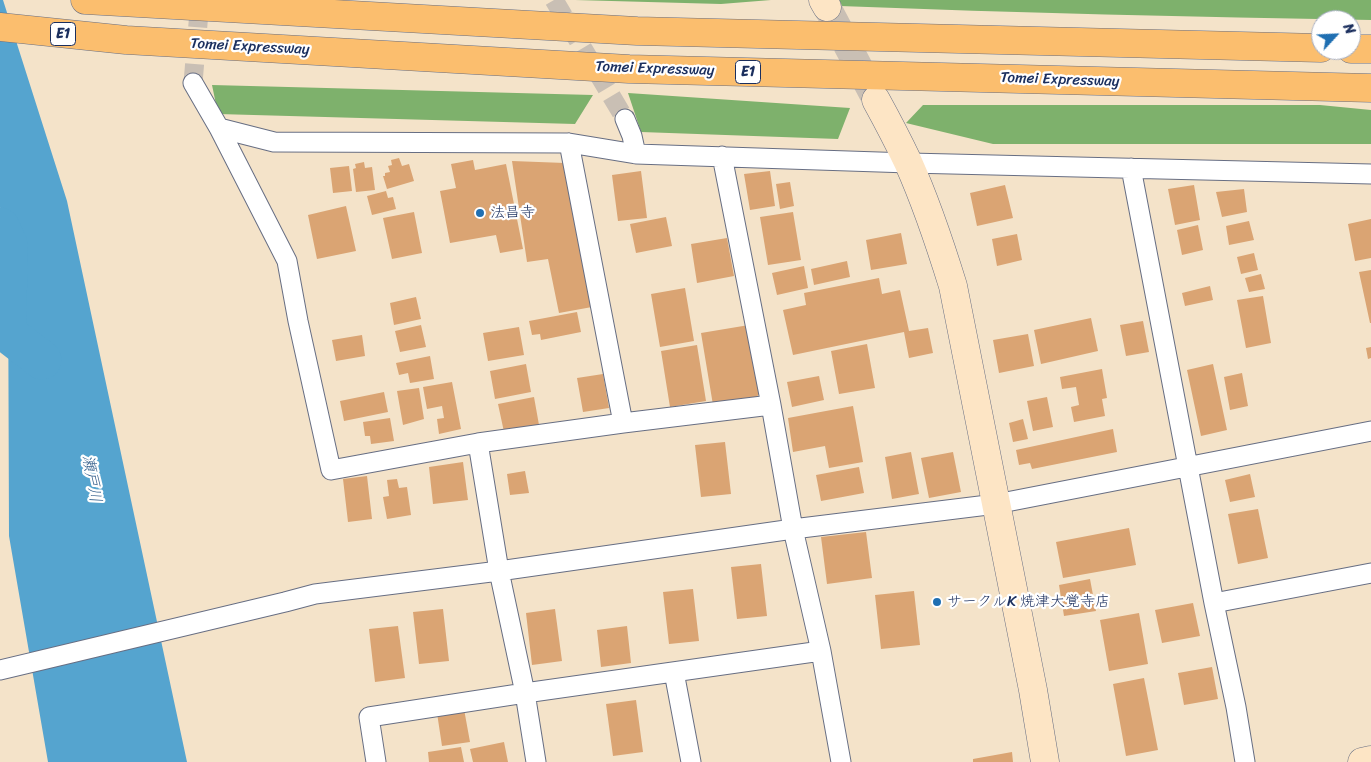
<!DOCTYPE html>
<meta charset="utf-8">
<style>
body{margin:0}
#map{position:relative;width:1371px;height:762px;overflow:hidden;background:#f4e3c9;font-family:Sriracha,sans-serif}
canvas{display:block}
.north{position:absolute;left:1311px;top:10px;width:50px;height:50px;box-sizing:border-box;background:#fff;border:1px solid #a4acbf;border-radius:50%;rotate:65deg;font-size:14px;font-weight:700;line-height:20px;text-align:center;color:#1b2f5e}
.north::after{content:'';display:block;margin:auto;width:18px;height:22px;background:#1f6fb2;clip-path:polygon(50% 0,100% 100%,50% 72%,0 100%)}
</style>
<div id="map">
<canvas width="1371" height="762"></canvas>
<div class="north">N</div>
</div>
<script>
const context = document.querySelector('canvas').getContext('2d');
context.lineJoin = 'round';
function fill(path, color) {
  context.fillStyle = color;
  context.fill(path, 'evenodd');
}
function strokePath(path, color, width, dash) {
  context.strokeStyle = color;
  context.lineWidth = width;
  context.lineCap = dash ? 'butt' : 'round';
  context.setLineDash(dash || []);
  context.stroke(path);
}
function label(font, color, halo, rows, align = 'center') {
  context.font = font + ' Sriracha,"Klee One",sans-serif';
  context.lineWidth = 4.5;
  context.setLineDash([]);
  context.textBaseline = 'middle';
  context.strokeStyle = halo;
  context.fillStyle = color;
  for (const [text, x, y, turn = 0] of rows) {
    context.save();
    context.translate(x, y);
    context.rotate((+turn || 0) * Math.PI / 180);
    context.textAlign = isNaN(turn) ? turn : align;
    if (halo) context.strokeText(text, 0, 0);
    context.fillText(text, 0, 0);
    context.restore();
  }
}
fill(new Path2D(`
 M575,0H771L721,4Z
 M837,0H1371V20C1194,17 1017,13 840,6Z
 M212,85L593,95L575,124L218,114Z
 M628,93L850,108L838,139L641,132Z
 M923,105H1320L1371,110V144H993L906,123Z`), '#7eb16c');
fill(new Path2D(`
 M0,0H3L67,201L187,762H48L9,536L8,244L0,207Z`), '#55a4cf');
strokePath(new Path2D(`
 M0,227L8,244L7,333L42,360`), '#55a4cf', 39);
fill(new Path2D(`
 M399,158L402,166L409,164L414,181L387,189L383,176H385V173L390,172L388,166L392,165L391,160Z
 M473,160L475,170L506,164L523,249L500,253L496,235L450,243L440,191L456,188L451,164Z
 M512,161L565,163L592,307L559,313L548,259L527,262Z
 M364,162L365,168L372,167L375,190L356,192L353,169L356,168L355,164Z
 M349,166L352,191L333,193L330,168Z
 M641,171L647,218L618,221L612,175Z
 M770,171L775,206L750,210L744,174Z
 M790,182L794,206L780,209L776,184Z
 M1005,185L1013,218L977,226L970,193Z
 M1194,185L1200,220L1175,225L1168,189Z
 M1244,189L1247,212L1222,217L1216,192Z
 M386,191L388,198L393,197L396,209L372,215L367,196Z
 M346,206L356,251L317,259L308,215Z
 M414,212L422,253L392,259L383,218Z
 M793,212L801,260L768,265L760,217Z
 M666,217L672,246L636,253L630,224Z
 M1371,219V258L1355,261L1348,224Z
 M1249,221L1254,240L1229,245L1226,226Z
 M1198,225L1203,250L1182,255L1177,230Z
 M901,233L907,264L871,270L866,240Z
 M1017,234L1022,260L997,266L992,239Z
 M727,238L734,276L697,283L691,244Z
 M1254,253L1258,270L1241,274L1237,257Z
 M847,261L850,277L814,285L811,269Z
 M804,266L808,288L777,295L772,273Z
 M1371,270V323H1370L1359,272Z
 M1261,274L1265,289L1249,292L1245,278Z
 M879,278L882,294L900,290L909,331L928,328L933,353L909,358L904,332L793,355L783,310L806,305L804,293Z
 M1210,286L1213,300L1185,306L1182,293Z
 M685,288L694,341L660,347L651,294Z
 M1263,296L1271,343L1246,348L1237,300Z
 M416,297L421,319L394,325L390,303Z
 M577,312L581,332L541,340L540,334L532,335L529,321Z
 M1091,318L1098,351L1041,364L1034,330Z
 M1143,321L1149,352L1126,356L1120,325Z
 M421,325L426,347L400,352L395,331Z
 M749,325L761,391L756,398L713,405L701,333Z
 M519,327L524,355L488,361L483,333Z
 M1028,334L1034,366L999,373L993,340Z
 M362,335L365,356L336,361L332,340Z
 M867,344L875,388L839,394L831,351Z
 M697,345L706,401L670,407L661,351Z
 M1371,347V358L1368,359L1366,348Z
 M430,356L434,379L410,383L408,373L399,375L396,363Z
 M526,364L531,392L495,399L490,371Z
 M1213,364L1227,430L1201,436L1187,370Z
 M1102,369L1107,398L1102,399L1105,416L1074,422L1071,407L1079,405L1076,387L1062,389L1060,377Z
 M1242,373L1248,406L1230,410L1224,377Z
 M603,374L609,408L583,412L577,378Z
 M819,376L824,400L792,407L787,382Z
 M452,382L461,429L439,434L437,419L444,418L442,406L427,409L423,387Z
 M419,388L424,419L403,425L397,391Z
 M384,392L388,412L344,421L340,401Z
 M534,397L539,425L504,432L498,404Z
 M1047,397L1053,427L1033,431L1027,401Z
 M853,406L863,462L829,468L825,446L793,452L788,418Z
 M390,418L394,441L371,444L370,436H365L363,422Z
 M1023,419L1028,439L1013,442L1009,423Z
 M1113,429L1117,452L1032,469L1030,463L1019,465L1016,450Z
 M725,442L731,494L701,497L695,445Z
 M911,452L919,494L892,499L885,457Z
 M953,452L961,492L929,498L921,458Z
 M463,462L468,500L433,504L429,467Z
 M859,467L864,493L821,501L816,475Z
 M525,471L529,493L510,495L507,474Z
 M1250,474L1255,497L1230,502L1225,480Z
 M367,476L372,519L348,522L343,479Z
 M397,479L399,488L407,487L411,515L387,519L383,497L389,496L387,480Z
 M1258,509L1268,558L1238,564L1228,514Z
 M1129,528L1136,565L1063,578L1056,542Z
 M866,532L872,578L827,584L821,537Z
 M761,564L767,616L737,619L731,567Z
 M1090,579L1096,611L1064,616L1059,585Z
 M693,589L699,641L669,644L663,592Z
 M914,591L920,645L881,649L875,595Z
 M1193,603L1200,636L1162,643L1155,610Z
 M443,609L449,661L419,664L413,612Z
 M555,609L562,661L532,665L526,613Z
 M1139,613L1148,664L1109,671L1100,620Z
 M398,626L405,678L375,682L369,629Z
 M627,626L631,663L601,667L597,630Z
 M1212,667L1218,699L1184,705L1178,673Z
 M1144,678L1158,750L1126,756L1113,684Z
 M636,700L643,752L613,756L606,704Z
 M464,709L470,742L442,746L437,713Z
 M504,742L508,762H473L470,749Z
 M461,747L464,762H429L428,752Z
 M1012,752L1013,762H973V759Z`), '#daa473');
strokePath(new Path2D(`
 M554,0L625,119
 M193,83L200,0`), '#c9bfb4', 19, [19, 9]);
strokePath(new Path2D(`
 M827,7L873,94`), '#c9bfb4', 28, [28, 14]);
const street = new Path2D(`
 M193,83L219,128L287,261L298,321L331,470L478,443L623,423L771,405
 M625,119L632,136L636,154
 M219,128L274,142L569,143L636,154L909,163L1371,174
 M569,143L623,423
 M722,156L771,405L793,529L821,651L841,762
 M1131,168L1214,603L1236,707L1245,762
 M478,443L499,571L525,693L536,762
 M1214,603L1371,573
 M0,670L285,602L315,594L499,571L793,529L996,504L1371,431
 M674,672L691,762
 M376,762L369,717L525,693L821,651`);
const secondary = new Path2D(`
 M823,0L827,7
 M876,100C887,120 898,141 908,162C926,202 940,244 953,286L1033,690L1045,762
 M1362,762L1371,760`);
const highway = new Path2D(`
 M85,0L637,31L1321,48
 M0,27L126,40L629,69L1371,88
 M1351,49H1371`);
strokePath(street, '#676e83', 21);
strokePath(secondary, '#676e83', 29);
strokePath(highway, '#676e83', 29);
strokePath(street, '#fff', 19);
strokePath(secondary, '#fde5c5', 28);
strokePath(highway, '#fbbe6e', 28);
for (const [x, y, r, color] of [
 [480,213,5,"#1f6fb2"],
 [937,602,5,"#1f6fb2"]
]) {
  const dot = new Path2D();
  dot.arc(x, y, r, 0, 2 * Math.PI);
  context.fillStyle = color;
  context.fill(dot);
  strokePath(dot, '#fff', 2);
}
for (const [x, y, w] of [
 [63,34,25],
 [748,72,25]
]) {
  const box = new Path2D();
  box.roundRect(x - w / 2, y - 11.5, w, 23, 4);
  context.fillStyle = '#fff';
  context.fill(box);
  strokePath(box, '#1b2f5e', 1);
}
label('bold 14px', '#1b2f5e', null, [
 ["E1",63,34],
 ["E1",748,72]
]);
label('15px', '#1b2f5e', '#fff', [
 ["Tomei Expressway",250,47,3],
 ["Tomei Expressway",655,69,2],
 ["Tomei Expressway",1060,80,2]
]);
label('15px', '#1b2f5e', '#fff', [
 ["法昌寺",490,213],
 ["サークルK 焼津大覚寺店",947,602]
], 'left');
label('italic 16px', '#325e8b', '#fff', [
 ["瀬戸川",91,479,80]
]);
</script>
